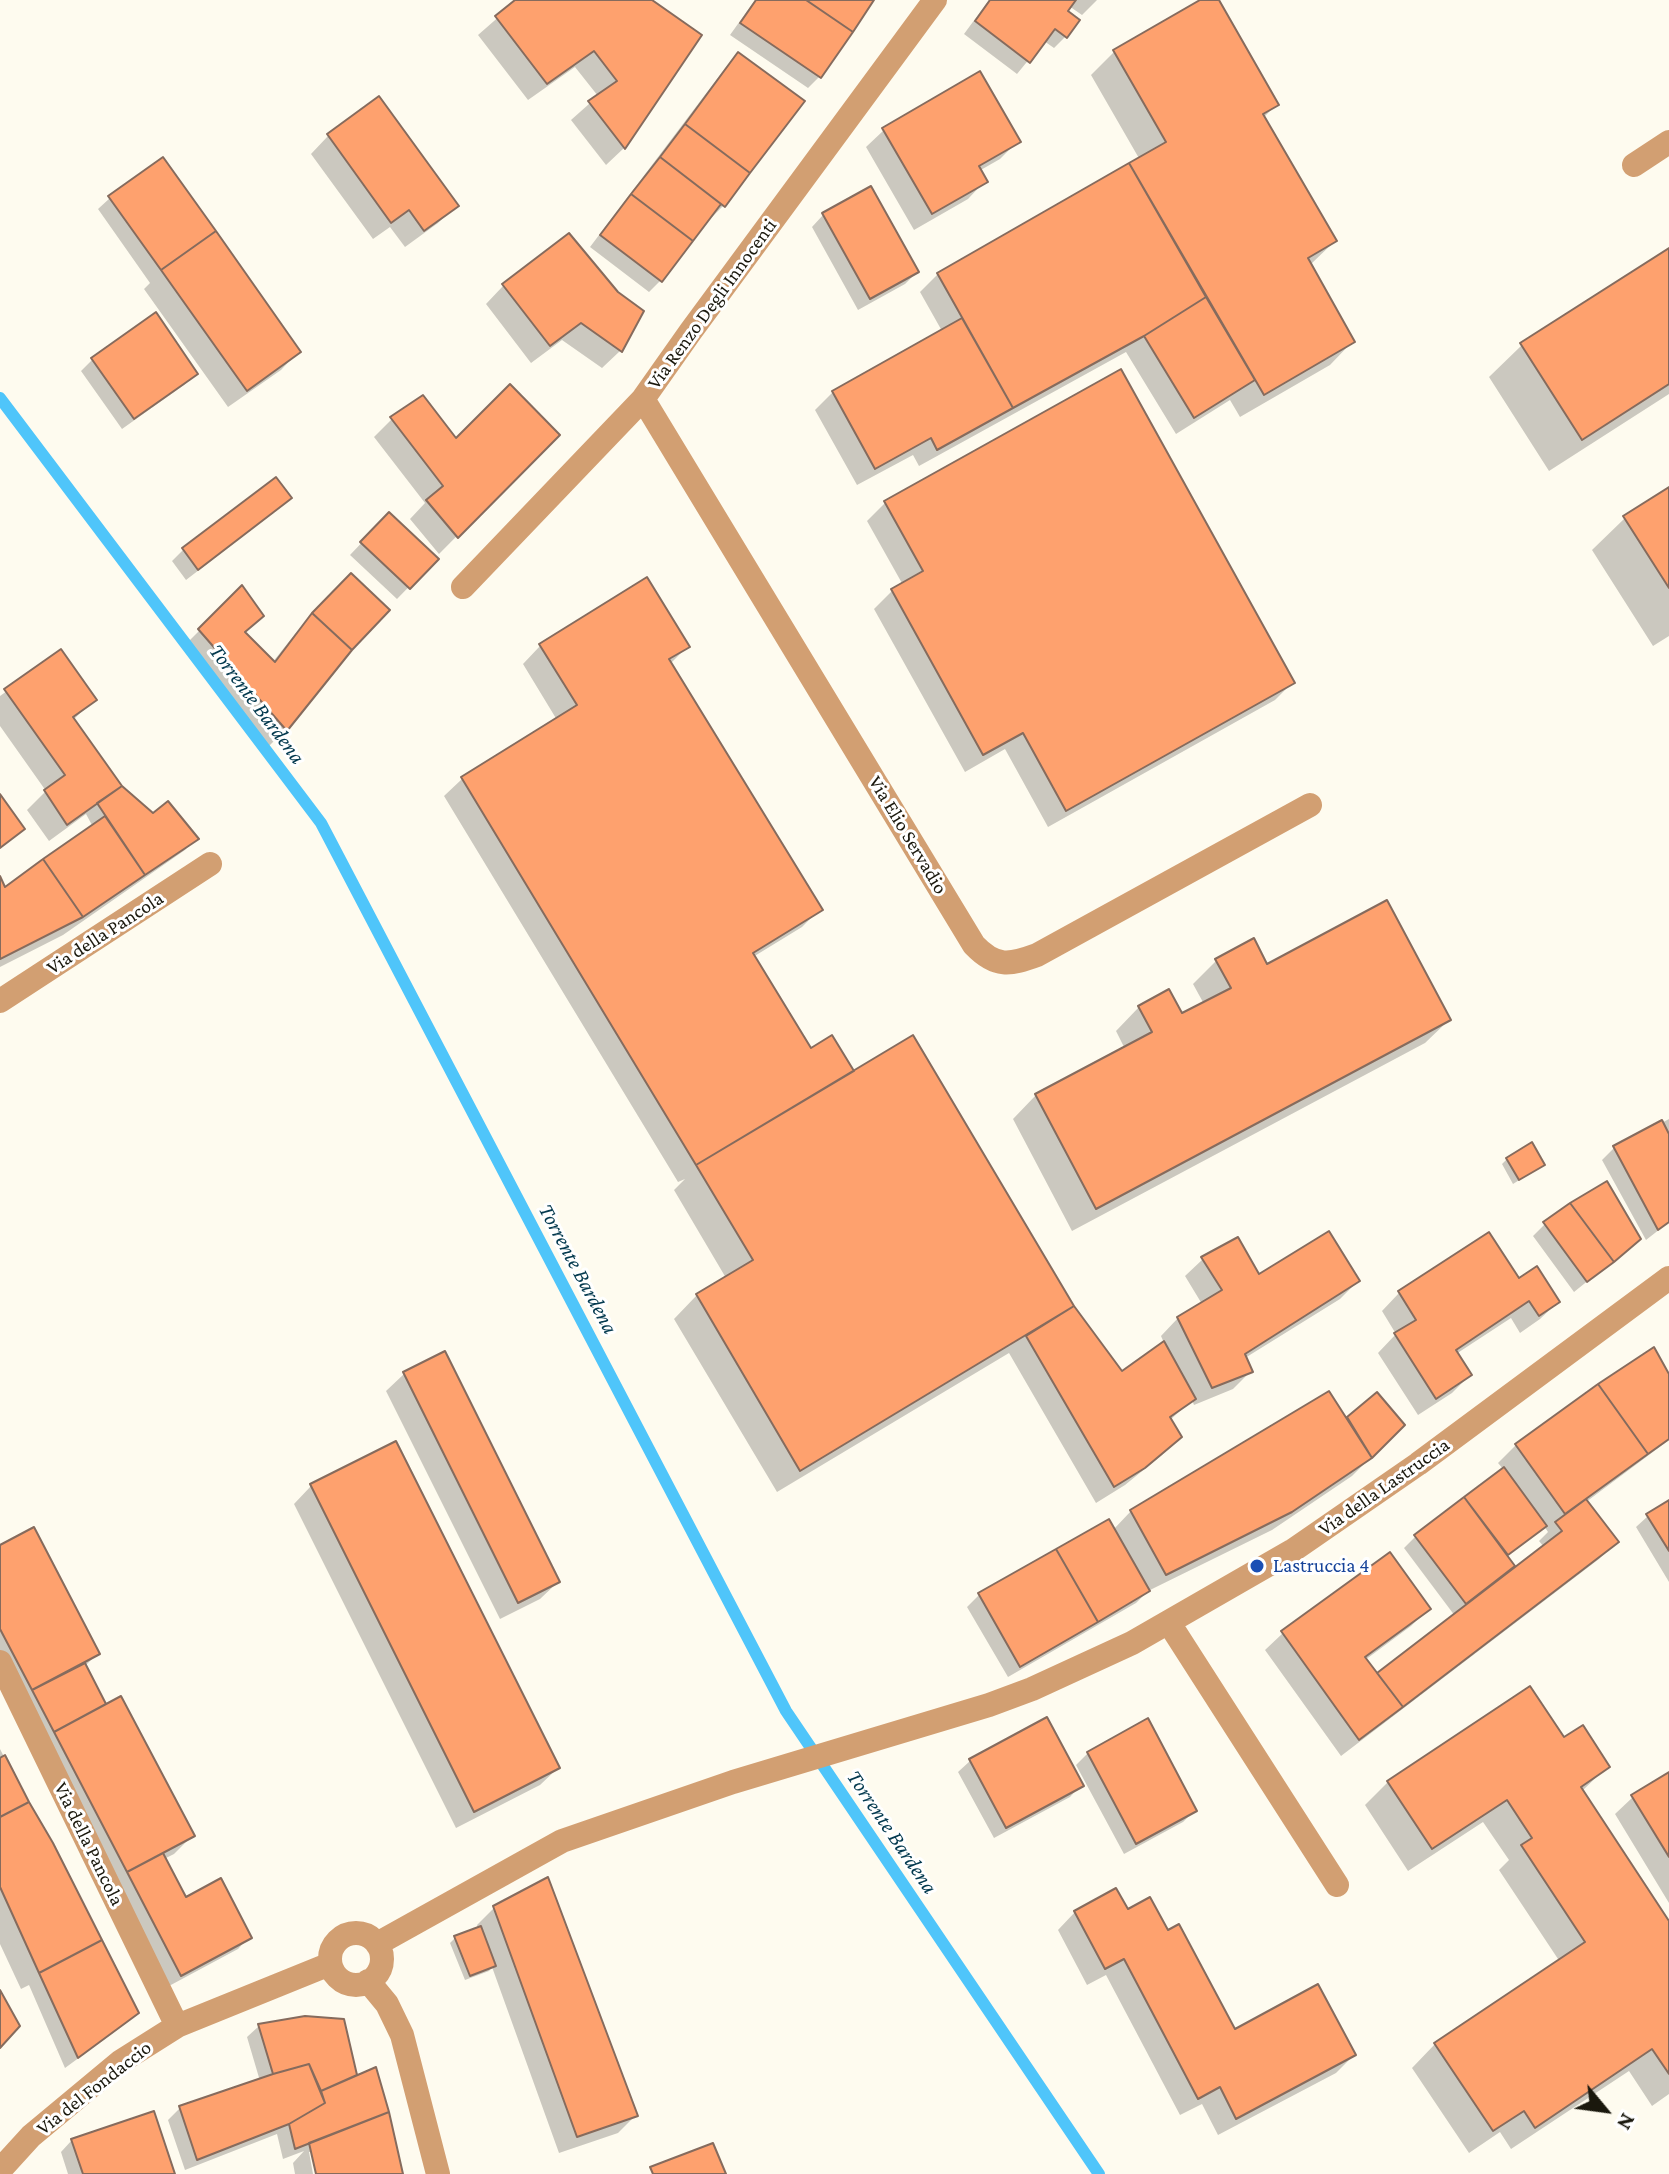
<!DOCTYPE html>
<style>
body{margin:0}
#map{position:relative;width:1669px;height:2174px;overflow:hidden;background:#fefbef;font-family:"Crimson Pro",serif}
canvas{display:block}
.north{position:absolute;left:1565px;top:2070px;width:80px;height:80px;-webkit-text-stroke:6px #fff;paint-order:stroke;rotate:119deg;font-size:22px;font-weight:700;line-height:32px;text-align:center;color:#1a180d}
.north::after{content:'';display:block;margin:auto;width:28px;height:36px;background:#1a180d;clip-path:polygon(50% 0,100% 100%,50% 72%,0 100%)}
</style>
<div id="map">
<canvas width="1669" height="2174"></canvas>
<div class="north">N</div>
</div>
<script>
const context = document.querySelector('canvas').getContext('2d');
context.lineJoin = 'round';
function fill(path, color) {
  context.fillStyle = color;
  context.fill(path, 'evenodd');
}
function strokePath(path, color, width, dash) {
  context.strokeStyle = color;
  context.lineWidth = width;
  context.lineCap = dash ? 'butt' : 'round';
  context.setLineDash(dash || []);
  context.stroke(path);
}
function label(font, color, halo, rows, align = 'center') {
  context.font = font + ' "Crimson Pro",serif';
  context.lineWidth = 6;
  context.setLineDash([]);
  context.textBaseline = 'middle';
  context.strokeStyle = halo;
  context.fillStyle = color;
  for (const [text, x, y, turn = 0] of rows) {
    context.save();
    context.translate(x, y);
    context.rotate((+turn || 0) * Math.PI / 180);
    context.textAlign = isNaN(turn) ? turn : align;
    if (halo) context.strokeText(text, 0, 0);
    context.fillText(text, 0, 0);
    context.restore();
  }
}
fill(new Path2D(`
 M518,0H648L700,35L624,148L606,165L571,120L598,96L575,67L528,100L478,35Z
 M755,0H873L819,77L808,88L730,35Z
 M989,0H1097L1082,15L1069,6L1065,11L1077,20L1065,37L1054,48L1044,41L1017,74L964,34Z
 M1204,0H1216L1277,104L1263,118L1335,241L1311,264L1353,341L1330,365L1240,417L1230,400L1176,434L1126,352L919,466L913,455L857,485L815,410L833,392L942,331L920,292L938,274L1140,160L1091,75L1114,52Z
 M738,55L724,205L712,217L709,215L661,280L649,292L590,247L726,67Z
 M378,99L456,205L438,223L405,247L390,227L373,239L311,154L328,136Z
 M884,130L1018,141L1000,159L979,171L985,181L968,199L914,230L866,147Z
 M110,198L298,352L281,370L228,407L144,289L150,283L98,209Z
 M823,215L917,272L905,284L858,310L812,227Z
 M569,235L616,293L641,312L620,351L602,368L562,340L531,363L486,304L503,286Z
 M1669,250V394L1549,471L1489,377L1522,345Z
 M93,359L196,374L184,385L122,429L81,371Z
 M392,419L455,441L557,435L439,554L410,519L425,503L374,437Z
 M1669,489V636L1653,646L1592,550L1625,518Z
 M289,498L277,510L186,580L172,561L183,550Z
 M885,503L1293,682L1275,700L1048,827L1005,749L965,772L874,609L892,591L903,585L867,521Z
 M389,514L436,559L397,599L350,555Z
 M351,576L350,649L285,730L268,747L182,648L242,588L243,633L272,663L295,634Z
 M540,646L687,647L670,664L820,909L802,927L753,957L811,1050L853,1074L1072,1306L1066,1312L1122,1374L1164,1343L1161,1336L1178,1318L1202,1304L1185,1276L1203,1259L1258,1276L1358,1281L1340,1299L1245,1358L1251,1371L1233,1389L1194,1405L1192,1400L1169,1421L1179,1437L1162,1455L1125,1485L1096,1503L1009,1353L777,1492L674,1319L697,1295L726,1278L674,1190L685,1179L678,1182L444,796L462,779L557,720L523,664Z
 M61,652L94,700L73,720L120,786L153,816L196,838L185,850L63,935L0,967V880L4,890L93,827L86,814L49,841L27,810L46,791L0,726V696Z
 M1216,961L1267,966L1449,1020L1425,1043L1072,1231L1013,1119L1036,1095L1125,1049L1116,1031L1139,1007L1181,1016L1204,1004L1193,984Z
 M1669,1119V1222L1646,1240L1602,1160L1614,1148Z
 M1507,1159L1543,1165L1513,1184L1502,1164Z
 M1545,1224L1626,1250L1574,1292L1533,1236Z
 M1488,1235L1519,1280L1558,1302L1540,1319L1520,1333L1511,1318L1456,1354L1470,1375L1452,1393L1418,1415L1378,1353L1396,1334L1382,1311L1399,1293Z
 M404,1374L558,1582L540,1599L500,1619L386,1391Z
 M1669,1378V1440L1586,1502L1616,1542L1599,1559L1341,1756L1265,1650L1283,1633L1429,1608L1411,1626L1365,1660L1376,1675L1455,1616L1404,1548L1416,1536L1504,1470L1498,1463L1516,1445ZM1544,1526L1548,1532L1539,1541L1544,1547L1506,1576L1504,1574L1506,1557Z
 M1377,1395L1403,1425L1352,1476L1272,1530L1148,1591L1136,1603L1008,1677L967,1607L979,1595L1108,1521L1113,1530L1131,1511L1346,1421Z
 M311,1486L558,1768L540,1785L456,1828L294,1504Z
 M1669,1502V1582L1636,1527L1648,1516Z
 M0,1547L98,1653L85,1666L104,1703L97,1710L192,1836L174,1854L164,1859L185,1899L249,1937L238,1949L169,1986L0,1680Z
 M1563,1740L1608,1766L1581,1792L1669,1924V2094L1652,2106L1629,2071L1511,2149L1500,2132L1469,2153L1412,2068L1435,2044L1560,1962L1499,1870L1509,1860L1483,1822L1408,1871L1365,1805L1388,1782Z
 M0,1749L136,2012L125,2024L65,2068L29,1985L21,1989L0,1944Z
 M1088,1753L1195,1810L1183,1822L1124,1854L1076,1765Z
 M970,1761L1081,1785L1070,1797L994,1838L958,1772Z
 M1669,1774V1903L1615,1814L1633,1797Z
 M495,1907L636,2115L618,2133L559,2153L492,1967L489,1971L465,1980L450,1943L455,1938L478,1929L477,1925Z
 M1075,1912H1127L1167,1933L1234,2031L1354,2055L1336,2073L1218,2135L1202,2104L1180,2115L1106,1975L1087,1985L1058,1930Z
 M342,2020L356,2078L401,2174H317L313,2152H309L313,2174H295L293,2163L304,2151L283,2159L277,2134L185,2170L168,2120L180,2108L260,2081L247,2037L259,2026Z
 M72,2140L173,2174H68L61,2152Z`), '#0003');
strokePath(new Path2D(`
 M0,398L321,823L786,1711L1099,2174`), '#4fc5fa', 12);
const building = new Path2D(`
 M515,0H652L702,35L625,149L588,101L617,81L594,51L547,84L495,16Z
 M756,0H806L853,32L821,78L740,23Z
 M806,0H874L853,32Z
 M990,0H1076L1068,11L1080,20L1067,38L1055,29L1030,63L975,21Z
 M1200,0H1219L1279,105L1263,114L1337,241L1308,258L1355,342L1264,395L1129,163L1166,142L1113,50Z
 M738,52L805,101L750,173L685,124Z
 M980,71L1021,142L979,166L988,182L932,214L882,128Z
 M379,96L459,206L424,231L409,210L391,223L327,134Z
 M685,124L750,173L725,207L660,157Z
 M163,157L216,231L161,270L108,196Z
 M660,157L721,204L693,241L631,194Z
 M1129,163L1206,297L1144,336L1013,408L937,273Z
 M871,186L919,272L870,299L822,213Z
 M631,194L693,241L662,282L600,235Z
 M216,231L301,352L247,391L161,270Z
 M569,233L618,292L644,311L622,352L581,323L550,346L502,284Z
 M1669,248V384L1582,440L1520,343Z
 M1206,297L1255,380L1194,418L1144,336Z
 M156,312L198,374L134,419L91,358Z
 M962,318L1013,408L937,450L931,438L875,469L832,391Z
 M1121,369L1295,683L1066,811L1023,733L983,755L891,589L923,571L884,501Z
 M510,384L560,435L458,538L426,500L443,486L390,417L423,395L456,438Z
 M276,477L292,498L198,570L182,548Z
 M1669,487V588L1623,516Z
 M389,512L439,559L410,589L360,542Z
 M351,573L390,610L352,650L312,613Z
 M647,577L690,647L669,659L823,910L753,953L811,1048L832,1035L854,1071L696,1165L461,777L577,705L539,644Z
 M242,585L264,616L245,632L275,662L312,613L352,650L287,731L198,629Z
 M61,649L97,700L73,717L122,786L67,825L44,790L65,775L4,689Z
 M122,786L153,813L168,801L199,839L145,875L97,803Z
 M0,794L25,829L0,848Z
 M105,816L145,875L83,917L43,859Z
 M43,859L83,917L0,959V876L5,887Z
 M1387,900L1451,1020L1096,1209L1035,1094L1152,1032L1138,1006L1169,989L1182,1013L1231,988L1215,959L1254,938L1267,964Z
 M913,1035L1074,1306L800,1471L696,1294L753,1260L696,1165Z
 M1662,1120L1669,1134V1222L1658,1230L1613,1146Z
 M1532,1142L1545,1165L1519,1180L1506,1158Z
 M1607,1181L1641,1239L1614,1262L1570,1203Z
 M1570,1203L1614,1262L1587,1282L1543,1222Z
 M1329,1231L1360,1281L1245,1354L1253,1372L1212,1388L1177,1317L1222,1290L1201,1257L1238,1237L1259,1274Z
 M1489,1232L1519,1278L1537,1266L1560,1302L1539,1316L1529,1301L1456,1350L1472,1375L1436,1399L1394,1333L1416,1320L1398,1291Z
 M1074,1306L1122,1371L1164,1341L1196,1399L1170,1417L1182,1437L1145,1468L1114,1487L1026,1336Z
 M1654,1347L1669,1374V1439L1648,1454L1598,1384Z
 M445,1351L560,1582L518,1603L403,1372Z
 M1598,1384L1648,1454L1565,1514L1515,1444Z
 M1329,1391L1372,1458L1292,1512L1166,1575L1130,1510Z
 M1377,1392L1405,1425L1372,1458L1347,1417Z
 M396,1441L560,1768L474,1812L310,1484Z
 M1504,1467L1547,1526L1508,1555L1464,1497Z
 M1464,1497L1515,1566L1466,1604L1414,1535Z
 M1586,1499L1619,1542L1403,1707L1377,1673L1562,1531L1555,1522Z
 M1669,1500V1551L1646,1514Z
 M1109,1519L1150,1591L1098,1622L1056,1549Z
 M34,1527L100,1654L32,1690L0,1629V1545Z
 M1056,1549L1098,1622L1020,1667L978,1593Z
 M1390,1552L1431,1609L1365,1657L1403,1707L1359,1740L1281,1631Z
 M85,1663L106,1704L54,1732L32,1690Z
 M1530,1686L1564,1737L1583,1725L1610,1767L1581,1787L1669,1921V2074L1652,2049L1535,2128L1524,2111L1493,2131L1434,2043L1585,1942L1521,1845L1532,1838L1507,1800L1432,1849L1387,1781Z
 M121,1696L195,1836L127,1872L54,1732Z
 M1047,1717L1084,1786L1006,1828L969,1759Z
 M1148,1718L1197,1811L1136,1844L1087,1752Z
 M5,1755L29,1802L0,1817V1758Z
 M1669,1772V1857L1631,1795Z
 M29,1802L53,1843L102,1940L39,1973L0,1887V1817Z
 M163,1853L186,1897L221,1878L252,1938L181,1976L127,1872Z
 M548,1877L638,2116L577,2137L493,1906Z
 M1116,1888L1128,1909L1150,1897L1168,1930L1179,1924L1235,2029L1318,1984L1356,2055L1236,2119L1220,2087L1198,2099L1124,1959L1105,1969L1074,1911Z
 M481,1926L496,1966L470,1976L454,1936Z
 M102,1940L139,2013L78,2058L39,1973Z
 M0,1990L20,2026L0,2048Z
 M305,2016L344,2019L357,2075L321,2091L309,2064L273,2074L258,2024Z
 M309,2064L325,2103L289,2124L197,2160L179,2106L273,2074Z
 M376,2067L389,2112L295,2149L289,2124L325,2103L321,2091Z
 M154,2111L175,2174H83L71,2139Z
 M389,2112L403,2174H316L309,2143Z
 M713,2143L726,2174H653L650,2167Z`);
fill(building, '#fea16e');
strokePath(building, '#866b5d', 2);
strokePath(new Path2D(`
 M1634,165L1669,142
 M643,399L974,945C996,968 1010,965 1037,955L1310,805
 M463,587L643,399L691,331L935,0
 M0,1001L210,864
 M1169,1623L1337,1885
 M0,1662L177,2026
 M330 1959a26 26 0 1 1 52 0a26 26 0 1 1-52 0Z
 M377,1944L562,1841L733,1782L989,1705L1032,1689L1132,1643L1292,1551L1418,1464L1669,1278
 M368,1981L387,2004L402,2035L438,2174
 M0,2170L31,2136L120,2062L177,2026L330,1964`), '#d29f72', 24);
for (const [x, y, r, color] of [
 [1257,1566,8,"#1a4fb4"]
]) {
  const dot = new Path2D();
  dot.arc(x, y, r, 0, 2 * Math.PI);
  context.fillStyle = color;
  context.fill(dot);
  strokePath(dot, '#fff', 3);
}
label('20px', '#1a180d', '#fff', [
 ["Via Renzo Degli Innocenti",712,304,-54],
 ["Via Elio Servadio",908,835,59],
 ["Via della Pancola",105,933,-33],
 ["Via della Lastruccia",1384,1487,-35],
 ["Via della Pancola",89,1844,64],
 ["Via del Fondaccio",94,2088,-38]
]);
label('20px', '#164399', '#fff', [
 ["Lastruccia 4",1273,1566]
], 'left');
label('italic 22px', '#03394e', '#fff', [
 ["Torrente Bardena",257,704,53],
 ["Torrente Bardena",578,1269,62],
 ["Torrente Bardena",892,1832,56]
]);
</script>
